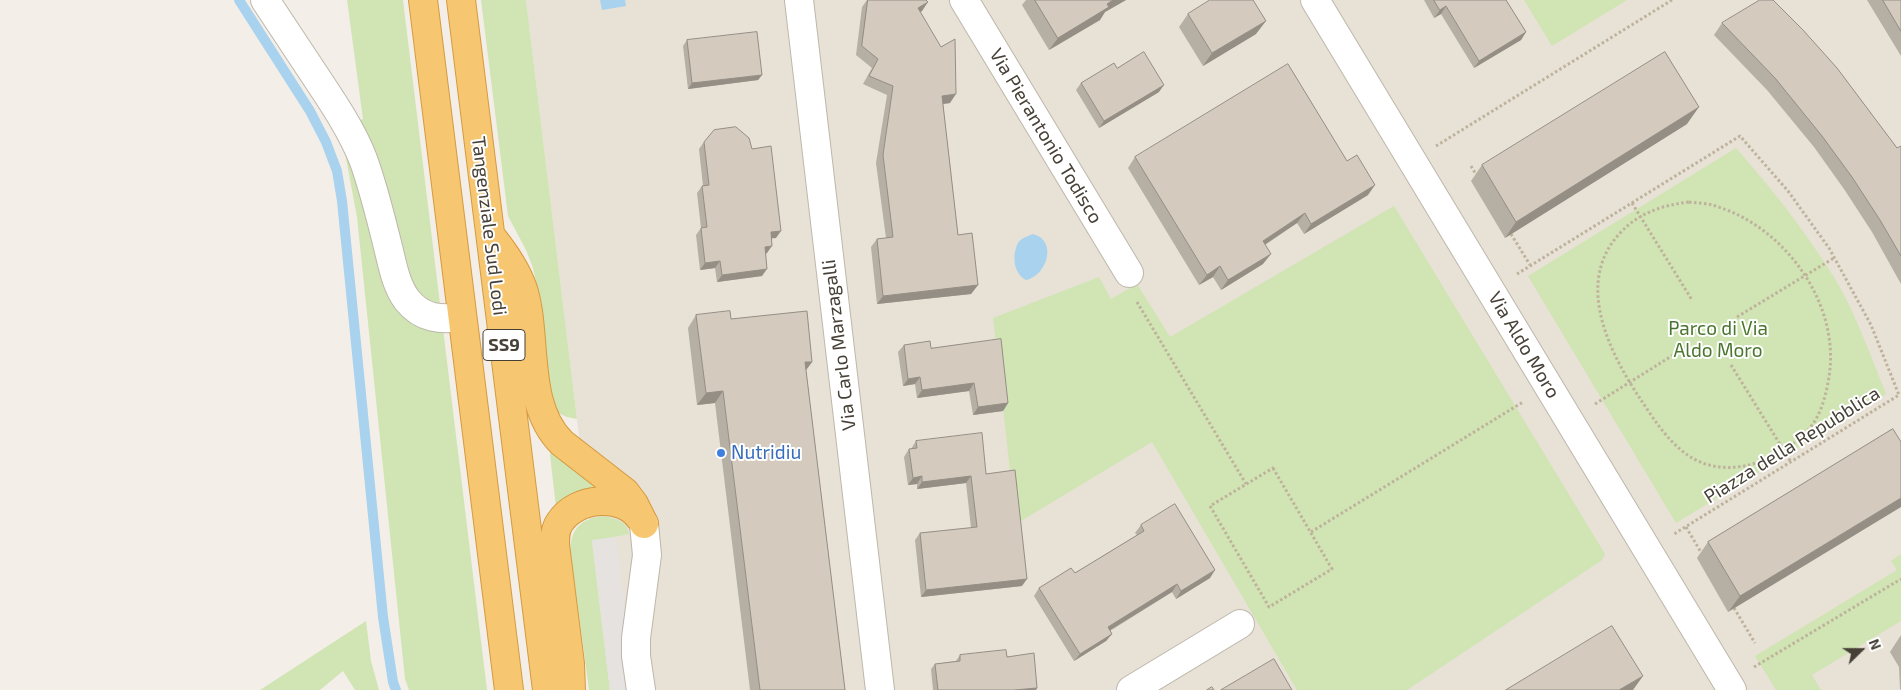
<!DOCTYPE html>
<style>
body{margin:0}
#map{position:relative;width:1901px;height:690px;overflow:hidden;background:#f3efe8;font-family:"Exo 2",sans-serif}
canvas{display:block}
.north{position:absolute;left:1836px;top:625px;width:50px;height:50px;-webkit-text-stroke:4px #fff;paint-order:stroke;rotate:68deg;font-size:14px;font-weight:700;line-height:20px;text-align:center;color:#464037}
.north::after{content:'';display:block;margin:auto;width:18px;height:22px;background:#464037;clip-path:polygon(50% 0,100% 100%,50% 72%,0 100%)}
</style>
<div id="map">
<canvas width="1901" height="690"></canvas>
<div class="north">N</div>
</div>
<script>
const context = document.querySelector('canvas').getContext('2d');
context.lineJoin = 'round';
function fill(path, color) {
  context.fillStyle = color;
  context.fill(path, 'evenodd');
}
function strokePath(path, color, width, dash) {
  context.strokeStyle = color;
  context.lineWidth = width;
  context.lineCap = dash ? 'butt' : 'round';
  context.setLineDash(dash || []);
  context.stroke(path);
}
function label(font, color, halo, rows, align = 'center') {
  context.font = font + ' "Exo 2",sans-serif';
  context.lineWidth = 4;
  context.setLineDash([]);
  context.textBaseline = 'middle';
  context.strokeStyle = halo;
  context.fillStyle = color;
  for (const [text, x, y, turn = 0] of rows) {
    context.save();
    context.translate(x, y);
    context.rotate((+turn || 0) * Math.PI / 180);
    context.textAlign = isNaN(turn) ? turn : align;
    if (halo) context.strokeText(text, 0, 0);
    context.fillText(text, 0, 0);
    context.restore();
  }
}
fill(new Path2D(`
 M526,0H1901V690H610Z`), '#e7e1d6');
fill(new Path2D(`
 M347,0H403L487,690H409L405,679L357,217L345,153L353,123L363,119Z
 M481,0H526L577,419L567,417L558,413L549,384L537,286L533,268L526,250L508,216Z
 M1524,0H1627L1552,46Z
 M1736,148C1772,189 1806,232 1835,279C1855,312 1871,357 1886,394L1676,523L1528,276Z
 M1394,206L1605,554L1602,560L1407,690H1297L1152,442L1016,524L993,318L1099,277L1111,299L1137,284L1170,337Z
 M551,450L608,485L556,507L550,455Z
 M602,516C613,518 627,520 629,534L592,541L610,690H589L570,548C573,527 580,520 602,516Z
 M1901,554V621L1812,675L1821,690H1776L1755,656L1897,570L1891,561Z
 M366,621L371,661L379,690H355L343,671L320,690H260Z`), '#d0e5b3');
fill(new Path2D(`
 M616,537L635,690H610L592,540Z`), '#e5e2e0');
fill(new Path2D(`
 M600,0H625L626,6L602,10Z
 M1033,234C1058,240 1047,276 1026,280C1013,273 1012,255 1018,243C1021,238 1028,236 1033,234Z`), '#a8d2ed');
strokePath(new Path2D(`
 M239,0L310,111L326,142L337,171L342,201L383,617L393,682L396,690`), '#a8d2ed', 10);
const minor = new Path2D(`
 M265,0C283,27 300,53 318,80C334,104 352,131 363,159C373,186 380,215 387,243C392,262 395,284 407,300C422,319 441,320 462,317
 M799,0L880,690
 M964,0L1129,273
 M1315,0L1732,690
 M641,690L636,656V638L647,555L644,524
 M1131,690L1240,624`);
const highway = new Path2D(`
 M423,0L509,690
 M461,0L547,690
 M491,236C504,252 516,269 523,289C538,337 523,405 562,443L625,492L634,504L644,524
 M571,690L570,664L555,545C555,536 555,529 560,522C576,497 622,493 639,517`);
strokePath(minor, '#beb7ab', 30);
strokePath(highway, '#d59a40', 30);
strokePath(new Path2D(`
 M1436,146L1672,0
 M1471,166L1477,176
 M1689,202C1697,203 1705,203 1712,205C1783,224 1841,303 1829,377C1826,395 1821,416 1808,430C1782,459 1733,479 1696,460C1672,448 1655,421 1641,400C1609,352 1572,280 1623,230C1641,212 1664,205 1689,202Z
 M1632,203L1692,300
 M1511,234L1530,265
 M1517,274L1740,136L1788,191L1829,248L1871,325L1899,395L1674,534
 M1137,302L1246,484
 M1737,317L1834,258
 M1731,365L1791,462
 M1595,404L1686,347
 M1273,468L1332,569L1269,607L1210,506Z
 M1686,527L1702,554
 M1311,532L1523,402
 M1734,608L1755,643
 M1754,667L1901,579`), '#bfb29d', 3, [2.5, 2.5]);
strokePath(minor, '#fff', 28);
strokePath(highway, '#f6c670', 28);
fill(new Path2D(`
 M867,0H926L922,11L920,12L950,103L943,104L958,235L978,285L971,294L877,304L871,247L877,239L886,238L876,163L887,95L863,84L872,68L856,55L862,7Z
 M1026,0H1126L1105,12L1100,20L1049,50L1022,5Z
 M1424,0H1506L1526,32L1521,40L1474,68L1441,14L1434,18Z
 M1867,0H1901V56Z
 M1188,14L1256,34L1203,66L1179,27Z
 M1722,23L1897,148L1901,146V284L1872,232L1844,189L1814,147L1767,90L1714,35Z
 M687,40L762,75L758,80L688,89L683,46Z
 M1117,68L1159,92L1099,128L1076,90L1081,83Z
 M1687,124L1505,238L1471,181L1482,165Z
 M704,142L776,238H771L767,253L766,254L762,276L717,282L715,268L700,270L696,235L701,228L697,193L702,186H703L699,149Z
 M1135,157L1368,195L1304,234L1297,223L1265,245L1263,264L1221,290L1213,277L1199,285L1128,168Z
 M696,315L731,319L812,362L806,370L845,690H750L715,403L697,405L688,328Z
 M904,345L931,348L1008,403L1003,411L973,415L969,391L917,398L915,384L903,386L898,352Z
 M1893,429L1728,612L1697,558L1708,542Z
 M916,441L986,474L1022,586L921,597L915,540L920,533L971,528L966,483L917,489V484L908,485L904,457L909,449H911Z
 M1141,525L1210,578L1176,599L1172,592L1110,631L1112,634L1106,641L1074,661L1034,596L1039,588L1075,573L1137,535L1135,533Z
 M1901,635V690L1900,689L1899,667L1890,652Z
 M960,655L1007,657L1037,688L1036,690H933L931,669L935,664L956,661Z`), '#b6afa3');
fill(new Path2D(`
 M1113,0H1126L1105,12L1100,20L1049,50L1058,38Z
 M928,2L922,11L912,17L918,8Z
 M1446,6L1441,14L1434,18L1440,10Z
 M1266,21L1256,34L1203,66L1212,53Z
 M1526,32L1521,40L1474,68L1479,61Z
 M762,75L758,80L688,89L692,83Z
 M1164,85L1159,92L1099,128L1104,121Z
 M956,94L950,103L935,105L942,96Z
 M1699,107L1687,124L1505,238L1516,222Z
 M1375,185L1368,195L1304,234L1311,224Z
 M1305,213L1297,223L1255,251L1263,241Z
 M781,231L776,238L766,239L771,232Z
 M772,246L767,253L760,254L765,247Z
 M1271,254L1263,264L1221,290L1228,280Z
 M720,261L715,268L700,270L705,263Z
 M1220,266L1213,277L1199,285L1207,275Z
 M767,269L762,276L717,282L722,275Z
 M978,285L971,294L877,304L883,296Z
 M805,362H812L803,374Z
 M920,377L915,384L903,386L908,379Z
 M974,383L969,391L917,398L922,390Z
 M723,391L715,403L697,405L706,393Z
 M1008,403L1003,411L973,415L978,407Z
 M922,476L917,484L908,485L913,478Z
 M971,476L966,483L917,489L922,482Z
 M1901,498V507L1728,612L1740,596Z
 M1215,570L1210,578L1176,599L1181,591Z
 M1027,579L1022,586L921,597L926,590Z
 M1177,584L1172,592L1102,635L1108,627Z
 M1112,634L1106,641L1074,661L1080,654Z
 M1643,676L1633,690H1619Z
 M1037,688L1036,690H1014Z`), '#948e85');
const building = new Path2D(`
 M868,0H926L928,2L918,8L941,47L955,39L956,94L942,96L958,235L972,233L978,285L883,296L877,239L893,237L883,155L893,86L869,76L878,59L862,46Z
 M1035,0H1113L1107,4L1109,7L1058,38Z
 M1210,0H1253L1266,21L1212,53L1188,14Z
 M1434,0H1506L1526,32L1479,61L1446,6L1440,10Z
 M1760,0H1773L1803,30L1837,68L1897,148L1901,146V256L1880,220L1852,177L1822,136L1775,78L1722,23Z
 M1883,0H1901V31Z
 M757,32L762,75L692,83L687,40Z
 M1144,52L1164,85L1104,121L1081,83L1114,63L1117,68Z
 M1665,52L1699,107L1516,222L1482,165Z
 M1288,64L1347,161L1357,155L1375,185L1311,224L1305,213L1263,241L1271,254L1228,280L1220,266L1207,275L1135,157Z
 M736,127L749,138L752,149L771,146L781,231L771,232L772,246L765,247L767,269L722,275L720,261L705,263L701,228L707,227L702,186L709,185L704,142L714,130Z
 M730,311L731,319L807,311L812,362H805L845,690H760L723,391L706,393L696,315Z
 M1001,339L1008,403L978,407L974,383L922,390L920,377L908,379L904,345L930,341L931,348Z
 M1893,429L1901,442V498L1740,596L1708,542Z
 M982,433L986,474L1015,470L1027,579L926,590L920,533L977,527L971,476L922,482V476L913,478L909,449L917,448L916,441Z
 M1175,504L1215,570L1181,591L1177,584L1108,627L1112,634L1080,654L1039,588L1071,568L1075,573L1144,531L1141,525Z
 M1612,626L1643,676L1619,690H1506Z
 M1006,650L1007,657L1034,653L1037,688L1014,690H938L935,664L960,661V655Z
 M1274,659L1292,690H1221Z
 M1212,687L1214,690H1207Z`);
fill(building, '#d4cbbe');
strokePath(building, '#948e85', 1);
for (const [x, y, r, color] of [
 [721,453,5,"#3f7fe0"]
]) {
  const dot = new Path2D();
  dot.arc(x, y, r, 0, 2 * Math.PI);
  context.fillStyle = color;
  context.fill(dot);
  strokePath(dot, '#fff', 2);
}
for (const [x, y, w] of [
 [504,345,42]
]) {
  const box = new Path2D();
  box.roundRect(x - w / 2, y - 15.5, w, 31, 4);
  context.fillStyle = '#fff';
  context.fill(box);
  strokePath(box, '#464037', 1);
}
label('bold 18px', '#464037', null, [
 ["SS9",504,345]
]);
label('19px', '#464037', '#fff', [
 ["Via Pierantonio Todisco",1046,136,59],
 ["Tangenziale Sud Lodi",489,226,83],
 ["Via Carlo Marzagalli",839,345,-97],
 ["Via Aldo Moro",1524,345,59],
 ["Piazza della Repubblica",1792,445,-32]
]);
label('19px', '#4a752d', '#fff', [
 ["Parco di Via",1718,329],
 ["Aldo Moro",1718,351]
]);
label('19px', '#366cbe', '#fff', [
 ["Nutridiu",731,453]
], 'left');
</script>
